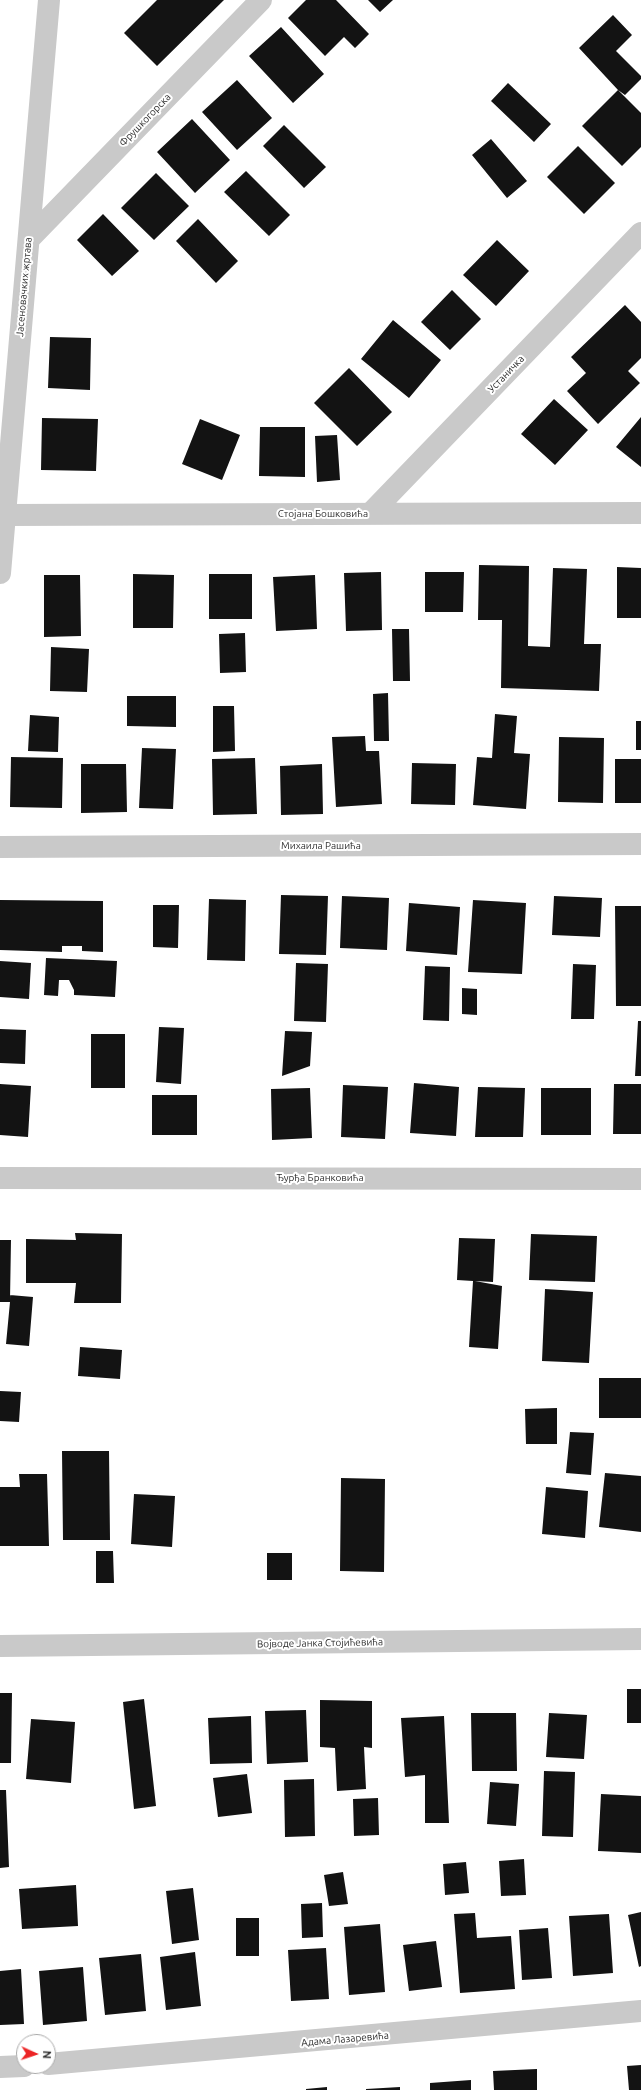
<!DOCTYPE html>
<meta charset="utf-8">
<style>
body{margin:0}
#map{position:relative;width:641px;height:2090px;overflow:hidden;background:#fff;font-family:Ubuntu,sans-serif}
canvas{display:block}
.north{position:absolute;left:16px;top:2034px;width:40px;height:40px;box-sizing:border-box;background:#fff;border:1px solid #ababab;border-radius:50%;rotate:93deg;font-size:11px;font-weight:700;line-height:16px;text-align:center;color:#2c2c2c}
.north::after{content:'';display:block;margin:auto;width:14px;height:18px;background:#ec2425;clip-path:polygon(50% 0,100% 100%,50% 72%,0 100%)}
</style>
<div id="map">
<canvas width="641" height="2090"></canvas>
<div class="north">N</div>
</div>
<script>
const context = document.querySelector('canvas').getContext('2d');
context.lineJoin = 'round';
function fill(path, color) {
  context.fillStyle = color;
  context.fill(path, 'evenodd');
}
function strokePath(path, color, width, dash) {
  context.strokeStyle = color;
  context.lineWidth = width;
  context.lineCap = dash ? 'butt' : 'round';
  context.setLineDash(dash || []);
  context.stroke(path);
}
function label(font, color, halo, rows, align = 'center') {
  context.font = font + ' Ubuntu,sans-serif';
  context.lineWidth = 4;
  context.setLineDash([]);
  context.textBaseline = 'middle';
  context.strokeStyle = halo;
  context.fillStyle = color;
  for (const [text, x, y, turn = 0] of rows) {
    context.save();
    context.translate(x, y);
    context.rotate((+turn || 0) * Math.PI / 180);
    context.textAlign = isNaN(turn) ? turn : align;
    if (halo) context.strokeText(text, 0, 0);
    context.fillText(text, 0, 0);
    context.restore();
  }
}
fill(new Path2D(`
 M157,0H224L157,66L124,33Z
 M306,0H336L369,34L355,48L344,37L325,56L288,18Z
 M368,0H393L380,12Z
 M613,15L632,35L616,51L641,76V79L625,95L618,90L641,113V147L622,166L582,126L618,90L579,48Z
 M281,27L324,74L293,103L249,56Z
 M237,80L272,118L237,150L202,112Z
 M508,83L551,124L534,142L491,101Z
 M192,119L230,160L195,193L157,152Z
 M284,125L326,167L304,188L263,146Z
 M491,139L527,181L507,198L472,155Z
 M578,146L615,183L584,214L547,177Z
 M246,171L290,215L269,236L224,192Z
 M156,173L189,206L154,240L121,208Z
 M103,214L139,251L112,276L77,240Z
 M198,219L238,261L216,283L176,241Z
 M497,240L529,271L496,306L463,275Z
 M452,290L481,319L450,350L421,322Z
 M625,305L641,322V358L628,371L640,383L598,424L567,391L586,373L571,357Z
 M393,320L441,360L409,398L361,359Z
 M50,337L91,338L90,390L48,388Z
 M349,368L392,412L357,446L314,403Z
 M554,399L588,430L555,465L521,434Z
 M641,417V467L616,447Z
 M42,418L98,419L96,471L41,470Z
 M200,419L240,435L222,480L182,464Z
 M260,427H305V477L259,476Z
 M337,435L340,480L317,482L315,436Z
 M479,565L529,566L528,646L550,647L553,568L587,569L584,644H601L599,691L501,688L502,620H478Z
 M617,567L641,568V618H617Z
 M381,572L382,630L346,631L344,573Z
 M425,572H464L463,612H425Z
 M133,574L174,575L173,628H133Z
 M209,574H252V619H209Z
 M44,575H80L81,636L44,637Z
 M315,575L317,629L276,631L273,577Z
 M392,629H409L410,681H393Z
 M245,633L246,672L220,673L219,634Z
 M51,647L89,649L87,692L50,691Z
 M388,693L389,741H374L373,694Z
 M127,696H176V727L127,726Z
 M213,706H234L235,751L213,752Z
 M495,714L517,716L514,753L530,754L526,809L473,805L477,757L492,758Z
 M30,715L59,717L58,752L28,751Z
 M636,721H641V750H636Z
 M365,736L366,751H379L382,804L336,807L332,737Z
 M559,737L604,738L603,803L558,802Z
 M142,748L176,749L173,809L139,808Z
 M11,757L63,758L62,808L10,807Z
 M255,758L257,814L213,815L212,759Z
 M615,759H641V803H615Z
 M412,763L456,764L455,805L411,804Z
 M81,764H126L127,812L81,813Z
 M322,764L323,814L281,815L280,766Z
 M281,895L328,896L326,955L279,954Z
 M342,896L389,898L387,950L340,948Z
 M554,896L602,898L600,937L552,935Z
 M209,899L246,900L245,961L207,960Z
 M0,900L103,901V952L82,951V946H62V952L0,950Z
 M473,900L526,903L522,974L468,972Z
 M409,903L460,907L457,955L406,951Z
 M153,905H179L178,948L153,947Z
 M615,906H641V1006H616Z
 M46,958L117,961L115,997L74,995V990L69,980H59L58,996L44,995Z
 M0,961L31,963L29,999L0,997Z
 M296,963L328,964L326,1022L294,1021Z
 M573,964L596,965L594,1019H571Z
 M425,966L450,967L449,1021L423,1020Z
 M462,988L477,989V1015L462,1014Z
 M638,1021H641V1076H635Z
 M159,1027L184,1028L181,1084L156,1082Z
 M0,1029L26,1030L25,1064L0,1063Z
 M285,1031L312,1032L310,1066L282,1076Z
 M91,1034H125V1088H91Z
 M414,1083L459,1087L456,1136L410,1133Z
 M0,1084L31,1086L28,1137L0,1135Z
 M614,1084H641V1134H613Z
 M343,1085L388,1087L385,1139L341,1137Z
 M478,1087L525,1088L523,1137H475Z
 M310,1088L312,1138L272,1140L271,1089Z
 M541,1088H591V1135H541Z
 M152,1095H197V1135H152Z
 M75,1233L122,1234L121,1303H74L76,1283H26V1239L76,1240Z
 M531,1234L597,1236L595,1282L529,1280Z
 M459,1238L495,1239L493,1282L475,1281L502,1286L498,1349L469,1347L473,1281L457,1280Z
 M0,1240H11L10,1300V1295L33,1297L29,1346L6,1344L10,1302H0Z
 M545,1289L593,1292L589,1363L542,1361Z
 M80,1347L122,1350L120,1379L78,1376Z
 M599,1378H641V1418H599Z
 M0,1391L21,1392L19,1422L0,1421Z
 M557,1408V1444H526L525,1409Z
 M570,1432L594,1433L591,1475L566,1473Z
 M62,1451H109L110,1540H63Z
 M605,1473L641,1476V1532L599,1527Z
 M19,1474H47L49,1546H0V1487H20Z
 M341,1478L385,1479L384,1572L340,1571Z
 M546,1487L588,1491L585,1538L542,1534Z
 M134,1494L175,1496L172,1547L131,1544Z
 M96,1551H113L114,1583H96Z
 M267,1553H292V1580H267Z
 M627,1689H641V1723H627Z
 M0,1693H12L11,1763H0Z
 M144,1699L156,1806L134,1809L123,1702Z
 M320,1700L372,1701V1748L364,1747L366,1789L337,1791L335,1748L320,1747Z
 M306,1710L308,1762L267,1764L265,1711Z
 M471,1713H516L517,1771H472Z
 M549,1713L587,1715L584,1759L546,1757Z
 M251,1716L252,1763L210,1764L208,1718Z
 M444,1716L449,1823H425V1775L405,1777L401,1718Z
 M31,1719L75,1722L71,1783L26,1779Z
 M544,1771L575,1772L573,1837L542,1836Z
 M247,1774L252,1813L218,1817L213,1778Z
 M314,1779L315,1836L285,1837L284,1780Z
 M490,1782L519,1784L516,1826L487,1824Z
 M0,1790H6L9,1867L0,1868Z
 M601,1794L641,1796V1853L598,1851Z
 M378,1798L379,1835L354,1836L353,1799Z
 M524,1859L526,1895L501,1896L499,1861Z
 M466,1862L469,1893L445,1895L443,1864Z
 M343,1872L348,1904L329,1906L324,1875Z
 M76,1885L78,1926L22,1929L19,1889Z
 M193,1888L199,1940L172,1944L166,1891Z
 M322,1903L323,1937L302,1938L301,1904Z
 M641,1912V1966L639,1967L628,1915Z
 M475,1913L477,1938L511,1936L515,1989L460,1993L454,1914Z
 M609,1914L613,1973L573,1976L569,1916Z
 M236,1918H259V1956H236Z
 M380,1924L385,1992L349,1995L344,1927Z
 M548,1928L552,1978L522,1980L519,1930Z
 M436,1941L442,1987L409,1991L403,1945Z
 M326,1948L329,1999L291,2001L288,1950Z
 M195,1952L201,2006L166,2010L160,1957Z
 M141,1954L146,2011L105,2015L99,1958Z
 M83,1967L87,2021L43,2025L39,1971Z
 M21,1969L24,2024L0,2025V1971Z
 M641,2065V2090H629L627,2066Z
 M537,2069V2090H494L493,2071Z
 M471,2080V2090H430V2083Z
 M327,2087V2090H306V2089Z
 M400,2087V2090H366V2089Z`), '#131313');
strokePath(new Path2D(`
 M29,239L261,0
 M370,514L641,233
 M5,515L641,513
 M0,573L49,0
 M0,847L641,844
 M0,1178L641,1179
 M48,2064L641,2011
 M0,2067L24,2066`), '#c9c9c9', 22);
strokePath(new Path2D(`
 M0,1646L641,1639`), '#c9c9c9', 22);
label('10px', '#2c2c2c', '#fff', [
 ["Фрушкогорска",145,120,-46],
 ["Јасеновачких жртава",24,287,-85],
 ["Устаничка",506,374,-46],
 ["Стојана Бошковића",323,514],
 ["Михаила Рашића",321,846],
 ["Ђурђа Бранковића",320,1178],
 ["Војводе Јанка Стојићевића",320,1643,-1],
 ["Адама Лазаревића",345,2039,-5]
]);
</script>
